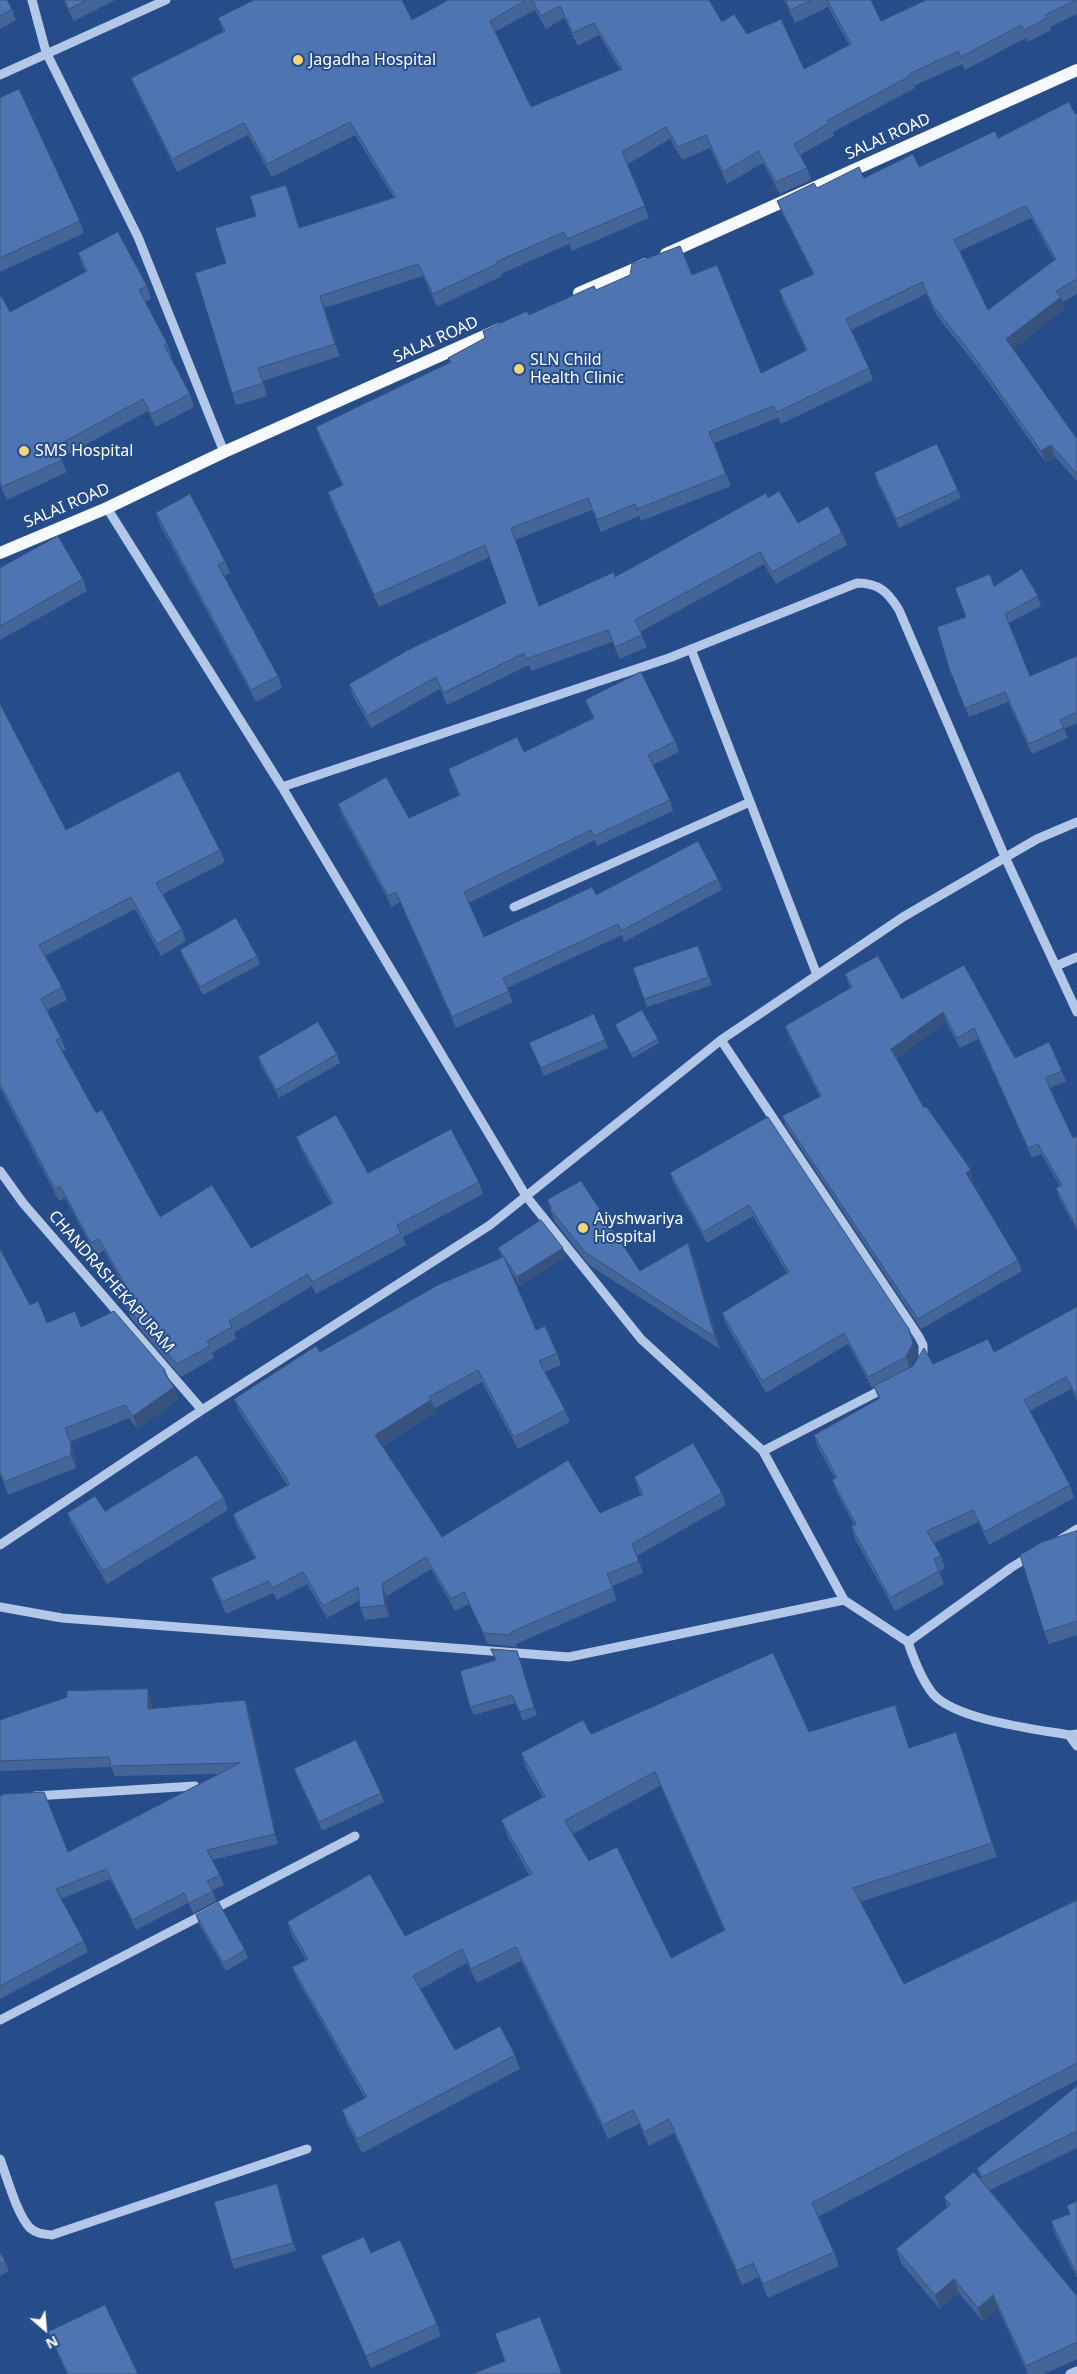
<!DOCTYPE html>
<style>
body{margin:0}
#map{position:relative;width:1077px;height:2374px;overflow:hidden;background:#264c89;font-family:"Noto Sans",sans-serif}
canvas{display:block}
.north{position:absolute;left:20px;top:2304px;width:50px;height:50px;-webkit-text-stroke:4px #264c89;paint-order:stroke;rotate:153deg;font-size:14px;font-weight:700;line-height:20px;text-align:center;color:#fff}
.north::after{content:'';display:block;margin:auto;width:18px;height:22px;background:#fff;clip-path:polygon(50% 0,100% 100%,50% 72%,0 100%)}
</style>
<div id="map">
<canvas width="1077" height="2374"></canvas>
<div class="north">N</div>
</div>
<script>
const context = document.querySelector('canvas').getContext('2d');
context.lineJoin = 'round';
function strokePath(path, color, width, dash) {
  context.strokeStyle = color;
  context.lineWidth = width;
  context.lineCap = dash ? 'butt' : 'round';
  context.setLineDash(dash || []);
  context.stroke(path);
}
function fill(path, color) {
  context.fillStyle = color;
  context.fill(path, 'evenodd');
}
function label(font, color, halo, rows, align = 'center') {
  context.font = font + ' "Noto Sans",sans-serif';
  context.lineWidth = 4;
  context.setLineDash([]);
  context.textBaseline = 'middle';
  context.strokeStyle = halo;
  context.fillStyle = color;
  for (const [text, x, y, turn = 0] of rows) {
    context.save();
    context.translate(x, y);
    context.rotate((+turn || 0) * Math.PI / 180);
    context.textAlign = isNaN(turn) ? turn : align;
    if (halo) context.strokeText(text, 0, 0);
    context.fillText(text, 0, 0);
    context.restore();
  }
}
strokePath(new Path2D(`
 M32,0L46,52L138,237L224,452
 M0,75L166,0
 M107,508L282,787L526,1196L641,1339L763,1451L844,1600L908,1642L1012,1567L1032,1555
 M691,649L817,975
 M282,787L669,658L857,583C879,583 888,592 899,610L1005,857L1077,1012
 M514,907L750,802
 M1056,966L1077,957
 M721,1040L919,1337L923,1345V1358
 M0,1171L23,1203L202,1410
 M763,1451L887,1387
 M1061,1539L1077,1529
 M0,1545L202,1410L490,1225L721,1040L903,917L1037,839L1077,822
 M0,1607L62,1618L569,1657L844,1600
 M908,1642C914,1660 921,1679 933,1694C956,1720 1035,1729 1069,1735L1077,1734
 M1069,1735L1077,1746
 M35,1796L195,1786
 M0,2020L355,1836
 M0,2159C7,2177 17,2215 30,2228C37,2234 44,2234 52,2235L307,2149
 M1070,2374L1077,2371`), '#b3c8e9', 9);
strokePath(new Path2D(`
 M666,254L1077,70
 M579,293L646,264
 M0,553L107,508L224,452L500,329`), '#f6f9fe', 12);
fill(new Path2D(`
 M0,0L12,9L16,20L0,29Z
 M63,0H115L74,21Z
 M448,0H709L722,22L747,34L804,69L849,45L828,7L795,23L784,0H871L881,21L926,0H1077V14L1050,27L1051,30L1028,42L1026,38L965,70L962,64L914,86L915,88L833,132L834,136L800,155L807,168L811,180L780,194L763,163L727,184L710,148L682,160L670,139L628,164L649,218L572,251L569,244L501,274L502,276L437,307L423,276L325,308L340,356L263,381L267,396L236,405L232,393L226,263L256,216L286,185L300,228L394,198L355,135L272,177L248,135L177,172L136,91L131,78L223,31L218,18L412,20ZM535,10L546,29L564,18L578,46L599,35L620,70L531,107L495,32Z
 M0,98L80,221L84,233L0,272Z
 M1077,113V294L1063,302L1065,309L1013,349L1077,439V481L1055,457L1046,463L982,373L937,316L926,294L851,330L869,368L873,380L781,424L778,418L714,443L731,486L641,521L639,516L601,532L592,510L515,540L539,606L615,577L768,498L798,523L842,533L847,545L776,584L764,564L640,632L647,647L620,659L612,642L531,671L529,665L447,705L440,689L371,728L353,696L349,684L506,603L490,557L379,607L332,504L328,492L342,485L320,439L316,427L450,362L448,358L529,315L596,290L692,275L761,373L806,351L783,302L779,290L813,274L782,213L777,201L817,188L919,167L998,138ZM1031,218L1054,260L988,310L960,251Z
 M78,253L147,286L151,299L145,302L167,343L171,355L170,356L190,394L194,407L156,427L148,411L61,458L67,472L7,500L0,485V294L10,312L86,272L82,265Z
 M874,473L958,490L961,498L899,528L877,482Z
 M156,513L225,561L230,573L224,576L278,676L282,688L256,702L160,525Z
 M0,568L83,579L87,591L0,640Z
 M994,586L1038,596L1041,606L1009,623L1030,676L1077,656V723L1064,729L1068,738L1032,754L1008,702L969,717L949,668L966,617Z
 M585,700L675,741L679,752L653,765L670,800L673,811L597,846L595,840L469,903L484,937L596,895L718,879L722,890L624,942L622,935L507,988L513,1002L456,1028L400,902L392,907L342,815L338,804L409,818L459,796L448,769L524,752L593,718Z
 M0,704L66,830L220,850L225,862L163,894L182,929L186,941L161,956L135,909L45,956L62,987L67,1000L47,1010L61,1038L66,1050L62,1051L96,1113L160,1217L251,1248L331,1204L301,1149L296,1137L368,1173L479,1182L483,1194L403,1237L406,1245L316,1294L312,1286L234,1333L236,1339L212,1353L214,1358L181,1377L131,1318L126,1306L133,1303L104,1251L96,1255L65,1198L59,1201L0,1088Z
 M698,946L712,985L647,1007L633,968Z
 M180,950L257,956L260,964L203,995L183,958Z
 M964,965L1015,1058L1062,1071L1066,1081L1050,1088L1073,1138L1077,1136V1231L1059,1198L1056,1188L1060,1186L1041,1154L1032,1158L978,1039L960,1048L946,1022L896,1058L924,1108L974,1180L972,1182L1018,1260L1022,1271L921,1329L786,1126L782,1116L820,1097L789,1037L785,1026L850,988L845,974L902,999Z
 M615,1025L658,1039L659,1043L633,1058Z
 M605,1040L608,1048L544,1076L529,1043Z
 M337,1054L340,1063L279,1098L261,1066L258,1057Z
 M768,1117L914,1340L917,1354L910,1367L933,1364L994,1352L1077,1307V1401L1071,1389L1030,1411L1070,1485L1074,1498L989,1545L978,1522L934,1543L941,1556L945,1568L939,1572L944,1584L895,1611L855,1539L851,1526L854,1525L837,1493L832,1480L835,1478L818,1448L814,1435L879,1399L874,1387L872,1388L848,1344L766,1393L726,1324L722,1313L787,1273L753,1216L707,1243L674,1184L670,1173Z
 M547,1200L640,1271L688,1243L693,1255L720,1349L589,1265L555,1222Z
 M498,1248L566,1256L520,1286L509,1268L536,1330L557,1353L561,1365L545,1372L565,1410L570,1422L518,1449L482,1382L434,1409L436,1412L382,1446L442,1537L600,1513L641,1495L638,1489L634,1477L722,1493L726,1505L637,1556L643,1573L612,1586L617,1600L516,1644V1647L488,1644L469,1604L455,1611L431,1569L387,1596L389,1617L365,1620L360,1608V1600L327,1618L307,1584L277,1600L273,1593L226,1614L215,1590L211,1578L255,1559L237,1526L233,1514L287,1485L239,1411L234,1399L320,1352L502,1258Z
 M0,1249L30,1305L47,1323L81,1327L165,1370L170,1381L174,1387L178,1400L138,1429L129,1418L70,1442L76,1458V1468L8,1495L0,1474Z
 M224,1498L228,1510L107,1584L72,1525L67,1513L105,1511Z
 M1077,1531V1635L1049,1644L1044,1632Z
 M491,1649L517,1651L537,1715L523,1721L515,1703L474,1715L470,1707L495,1660Z
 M151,1699L152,1709L245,1700L249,1710L278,1844L212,1860L220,1875L224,1885L213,1890L216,1901L193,1913L188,1903L136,1930L110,1879L61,1899L84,1941L88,1952L0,1999V1796L68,1852L219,1774L115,1776L111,1767L0,1771V1720Z
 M900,1719L909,1748L961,1746L997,1857L860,1902L904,1984L1077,1900V2080L818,2217L834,2252L839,2266L768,2298L759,2277L742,2285L674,2133L649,2146L639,2124L608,2139L521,1961L477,1983L467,1963L421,1989L455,2050L515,2055L520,2069L362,2153L347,2124L342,2110L365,2098L298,1981L292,1967L306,1960L292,1936L287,1922L405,1936L529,1875L507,1835L501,1820L543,1798L526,1768L521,1753L591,1734L809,1732ZM660,1786L724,1930L671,1958L589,1861L573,1834Z
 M294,1769L381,1793L384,1802L322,1831L297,1777Z
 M196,1915L245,1950L248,1958L226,1971L199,1924Z
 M1077,2086V2148L990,2190L1077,2296V2359L1044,2374H1028L998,2309L983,2322L959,2293L940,2309L901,2263L896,2249L947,2207L944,2197L981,2179L977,2169Z
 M280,2193L296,2251L234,2269L231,2260Z
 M1077,2201V2278L1056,2236L1051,2221L1070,2214L1067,2206Z
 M0,2252L5,2261L9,2271L0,2276Z
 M371,2253L437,2324L441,2336L371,2368L326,2268L321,2256Z
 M48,2332L138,2374H67L54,2346Z`), '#436598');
fill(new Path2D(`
 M286,185L291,198L304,241L299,228Z
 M320,296L325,308L340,356L335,344Z
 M1061,297L1065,309L1011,351L1006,339Z
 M1051,445L1055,457L1046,463L1041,451Z
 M943,1012L946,1022L894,1059L891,1049Z
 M971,1170L974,1180L970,1183L966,1173Z
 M688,1243L693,1255L720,1349L715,1337Z
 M563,1248L566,1256L520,1286L517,1277Z
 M909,1329L914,1340L917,1354L910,1368L906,1357Z
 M174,1387L178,1400L138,1429L133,1416Z
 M431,1400L436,1412L379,1447L375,1435Z
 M71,1444L76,1458V1468L71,1455Z
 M382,1584L387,1596L389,1617L385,1605Z
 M517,1651L520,1660L537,1715L534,1707Z
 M148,1689L151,1699L152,1719L148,1709Z
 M245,1700L249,1710L278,1844L275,1834Z
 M956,1732L961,1746L997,1857L992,1843Z
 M277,2184L280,2193L296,2251L293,2243Z
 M954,2279L959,2293L940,2309L935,2295Z
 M993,2295L998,2309L983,2322L978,2308Z`), '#37527c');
const building = new Path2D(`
 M0,0H7L12,9L0,16Z
 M65,0H87L69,9Z
 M254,0H402L412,20L448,0H526L490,21L531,107L622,69L594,23L573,33L560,6L541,16L532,0H709L722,22L734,14L747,34L781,19L804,69L851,44L827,0H871L881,21L926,0H1076L1045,15L1047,18L1024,30L1021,25L961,57L958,51L909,74L910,76L828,120L829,123L794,144L807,168L776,182L758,151L723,172L706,135L678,147L666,127L622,152L645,206L567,239L564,232L496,262L497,264L433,294L418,264L320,296L335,344L258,368L263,383L232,393L195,273L226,263L215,228L256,216L250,196L286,185L299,228L396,197L350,122L267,164L244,123L172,159L131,78L225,31L218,18Z
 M786,0H812L790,10Z
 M19,89L80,221L0,258V98Z
 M1069,102L1075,114L1077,113V279L1056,291L1061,297L1006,339L1077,439V474L1051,445L1041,451L977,361L932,304L922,282L846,319L869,368L777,412L773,406L709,432L726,474L637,509L635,504L597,520L588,498L511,528L539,606L614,572L615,577L766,493L768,498L779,491L798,523L828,506L842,533L772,572L760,552L635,620L642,635L615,647L608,630L526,659L524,653L443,693L436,677L367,716L349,684L408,650L506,603L485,545L374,595L328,492L343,485L316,427L451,362L448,358L485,338L483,331L527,311L529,315L594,286L596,290L630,275L632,264L680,246L692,275L717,265L761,373L807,350L779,290L814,274L777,201L814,183L817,188L859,167L864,178L913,154L919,167L995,131L998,138ZM1026,206L1056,259L988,310L954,240Z
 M118,232L147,286L139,290L167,343L164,345L190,394L151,414L143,399L56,446L62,460L2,487L0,482V294L10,312L87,271L78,253Z
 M937,444L958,490L896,519L874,473Z
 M190,494L225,561L218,565L278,676L251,690L156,513Z
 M58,536L83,579L0,626V568Z
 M1022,569L1038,596L1005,614L1030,676L1077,656V712L1060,720L1064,728L1029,744L1005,692L965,708L949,668L937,627L966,617L955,588L990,574L994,586Z
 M641,672L675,741L648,755L670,800L594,836L591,830L464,892L484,937L592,887L596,895L698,841L718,879L621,931L618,924L503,978L509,991L452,1017L396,892L388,896L338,804L386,777L409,818L460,795L448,769L517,737L524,752L594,718L585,700Z
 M0,704L66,830L179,771L220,850L156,883L182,929L157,944L131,897L39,945L62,987L41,999L61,1038L56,1040L96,1113L102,1110L160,1217L212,1185L251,1248L333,1203L296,1137L336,1115L368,1173L451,1129L479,1182L397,1225L401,1233L312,1282L308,1274L229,1321L232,1327L207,1341L210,1346L177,1364L126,1306L135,1302L99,1239L91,1243L60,1186L55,1189L0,1084Z
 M236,918L257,956L200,987L180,950Z
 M698,946L709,977L644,999L633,968Z
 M878,956L902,999L964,965L1015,1058L1049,1042L1062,1071L1045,1078L1073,1138L1077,1136V1228L1056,1188L1062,1185L1038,1144L1028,1148L974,1028L957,1038L943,1012L891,1049L924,1108L926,1106L971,1170L966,1173L1018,1260L918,1319L782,1116L821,1096L785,1026L852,987L845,974Z
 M642,1010L658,1039L631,1054L615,1025Z
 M594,1014L605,1040L541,1068L529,1043Z
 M318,1022L337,1054L276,1090L258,1057Z
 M768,1117L909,1329L913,1343L906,1357L868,1377L844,1333L762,1381L722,1313L789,1272L749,1205L703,1232L670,1173Z
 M581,1181L640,1271L688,1243L715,1337L585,1252L550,1209L552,1208L547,1200Z
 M541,1220L563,1248L517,1277L498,1248Z
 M0,1249L30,1305L38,1301L47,1323L75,1311L81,1327L114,1311L165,1370L163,1371L174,1387L133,1416L125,1405L65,1428L71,1444V1455L4,1482L0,1473Z
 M504,1257L536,1330L545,1326L557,1353L539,1361L565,1410L514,1437L478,1370L429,1397L431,1400L375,1435L442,1537L568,1460L600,1513L643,1494L634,1477L693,1443L722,1493L632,1544L639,1561L607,1574L613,1588L511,1632L512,1635L483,1633L464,1592L451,1599L426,1557L382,1584L385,1605L360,1608L358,1587L323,1606L303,1572L272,1588L269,1581L222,1602L211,1578L256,1558L233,1514L290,1484L234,1399L316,1346L320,1352L438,1285Z
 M1077,1307V1397L1066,1377L1024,1400L1070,1485L984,1532L973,1510L927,1531L941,1556L934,1559L939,1571L890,1598L851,1526L856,1524L832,1480L837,1477L814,1435L880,1398L874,1386L913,1366L924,1348L933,1364L988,1339L994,1352Z
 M197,1455L224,1498L103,1571L67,1513L95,1496L105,1511Z
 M1077,1531V1621L1044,1632L1020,1555L1042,1542Z
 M491,1649L517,1651L534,1707L520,1712L512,1695L470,1707L460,1671L496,1660Z
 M773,1653L809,1732L895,1705L909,1748L956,1732L992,1843L853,1888L904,1984L1077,1900V2063L812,2203L834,2252L763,2284L753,2263L737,2271L669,2119L644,2132L633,2110L603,2125L516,1947L471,1969L462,1949L413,1976L455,2050L500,2026L515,2055L357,2139L342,2110L367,2097L292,1967L308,1959L287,1922L370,1874L405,1936L532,1874L501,1820L545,1796L521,1753L583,1720L591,1734ZM655,1772L725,1930L671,1958L617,1847L589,1861L565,1821Z
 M148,1689V1709L245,1700L275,1834L207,1850L220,1875L207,1881L213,1891L189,1903L184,1893L132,1920L106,1869L56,1889L84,1941L0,1986V1796L4,1794L44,1792L68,1852L240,1763L111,1766L109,1757L0,1761V1720L67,1697V1691Z
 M356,1740L381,1793L319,1822L294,1769Z
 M219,1903L245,1950L223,1963L196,1915Z
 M1077,2086V2131L982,2177L977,2169Z
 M974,2172L1077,2296V2343V2342L1026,2366L993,2295L978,2308L954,2279L935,2295L896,2249L950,2205L944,2197Z
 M277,2184L293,2243L231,2260L214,2202Z
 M1077,2201V2275L1051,2221L1070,2214L1067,2206Z
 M364,2237L371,2253L400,2240L437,2324L366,2356L321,2256Z
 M0,2252L5,2261L0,2264Z
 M105,2305L138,2374H68L48,2332Z
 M540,2317L562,2374H472L505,2361L495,2334Z`);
fill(building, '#4e75b1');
strokePath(building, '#37527c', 1);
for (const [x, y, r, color] of [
 [298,60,6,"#f3d678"],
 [519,369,6,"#f3d678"],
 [24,451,6,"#f3d678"],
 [583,1228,6,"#f3d678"]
]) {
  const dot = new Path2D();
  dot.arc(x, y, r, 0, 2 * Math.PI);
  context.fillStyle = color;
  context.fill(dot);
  strokePath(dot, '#264c89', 2);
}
label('16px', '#fff', '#264c89', [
 ["Jagadha Hospital",309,60],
 ["SLN Child",530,360],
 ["Health Clinic",530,378],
 ["SMS Hospital",35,451],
 ["Aiyshwariya",594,1219],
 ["Hospital",594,1237]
], 'left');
label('16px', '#fff', '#264c89', [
 ["SALAI ROAD",888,137,-24],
 ["SALAI ROAD",436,340,-24],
 ["SALAI ROAD",67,506,-23],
 ["CHANDRASHEKAPURAM",111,1282,49]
]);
</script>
